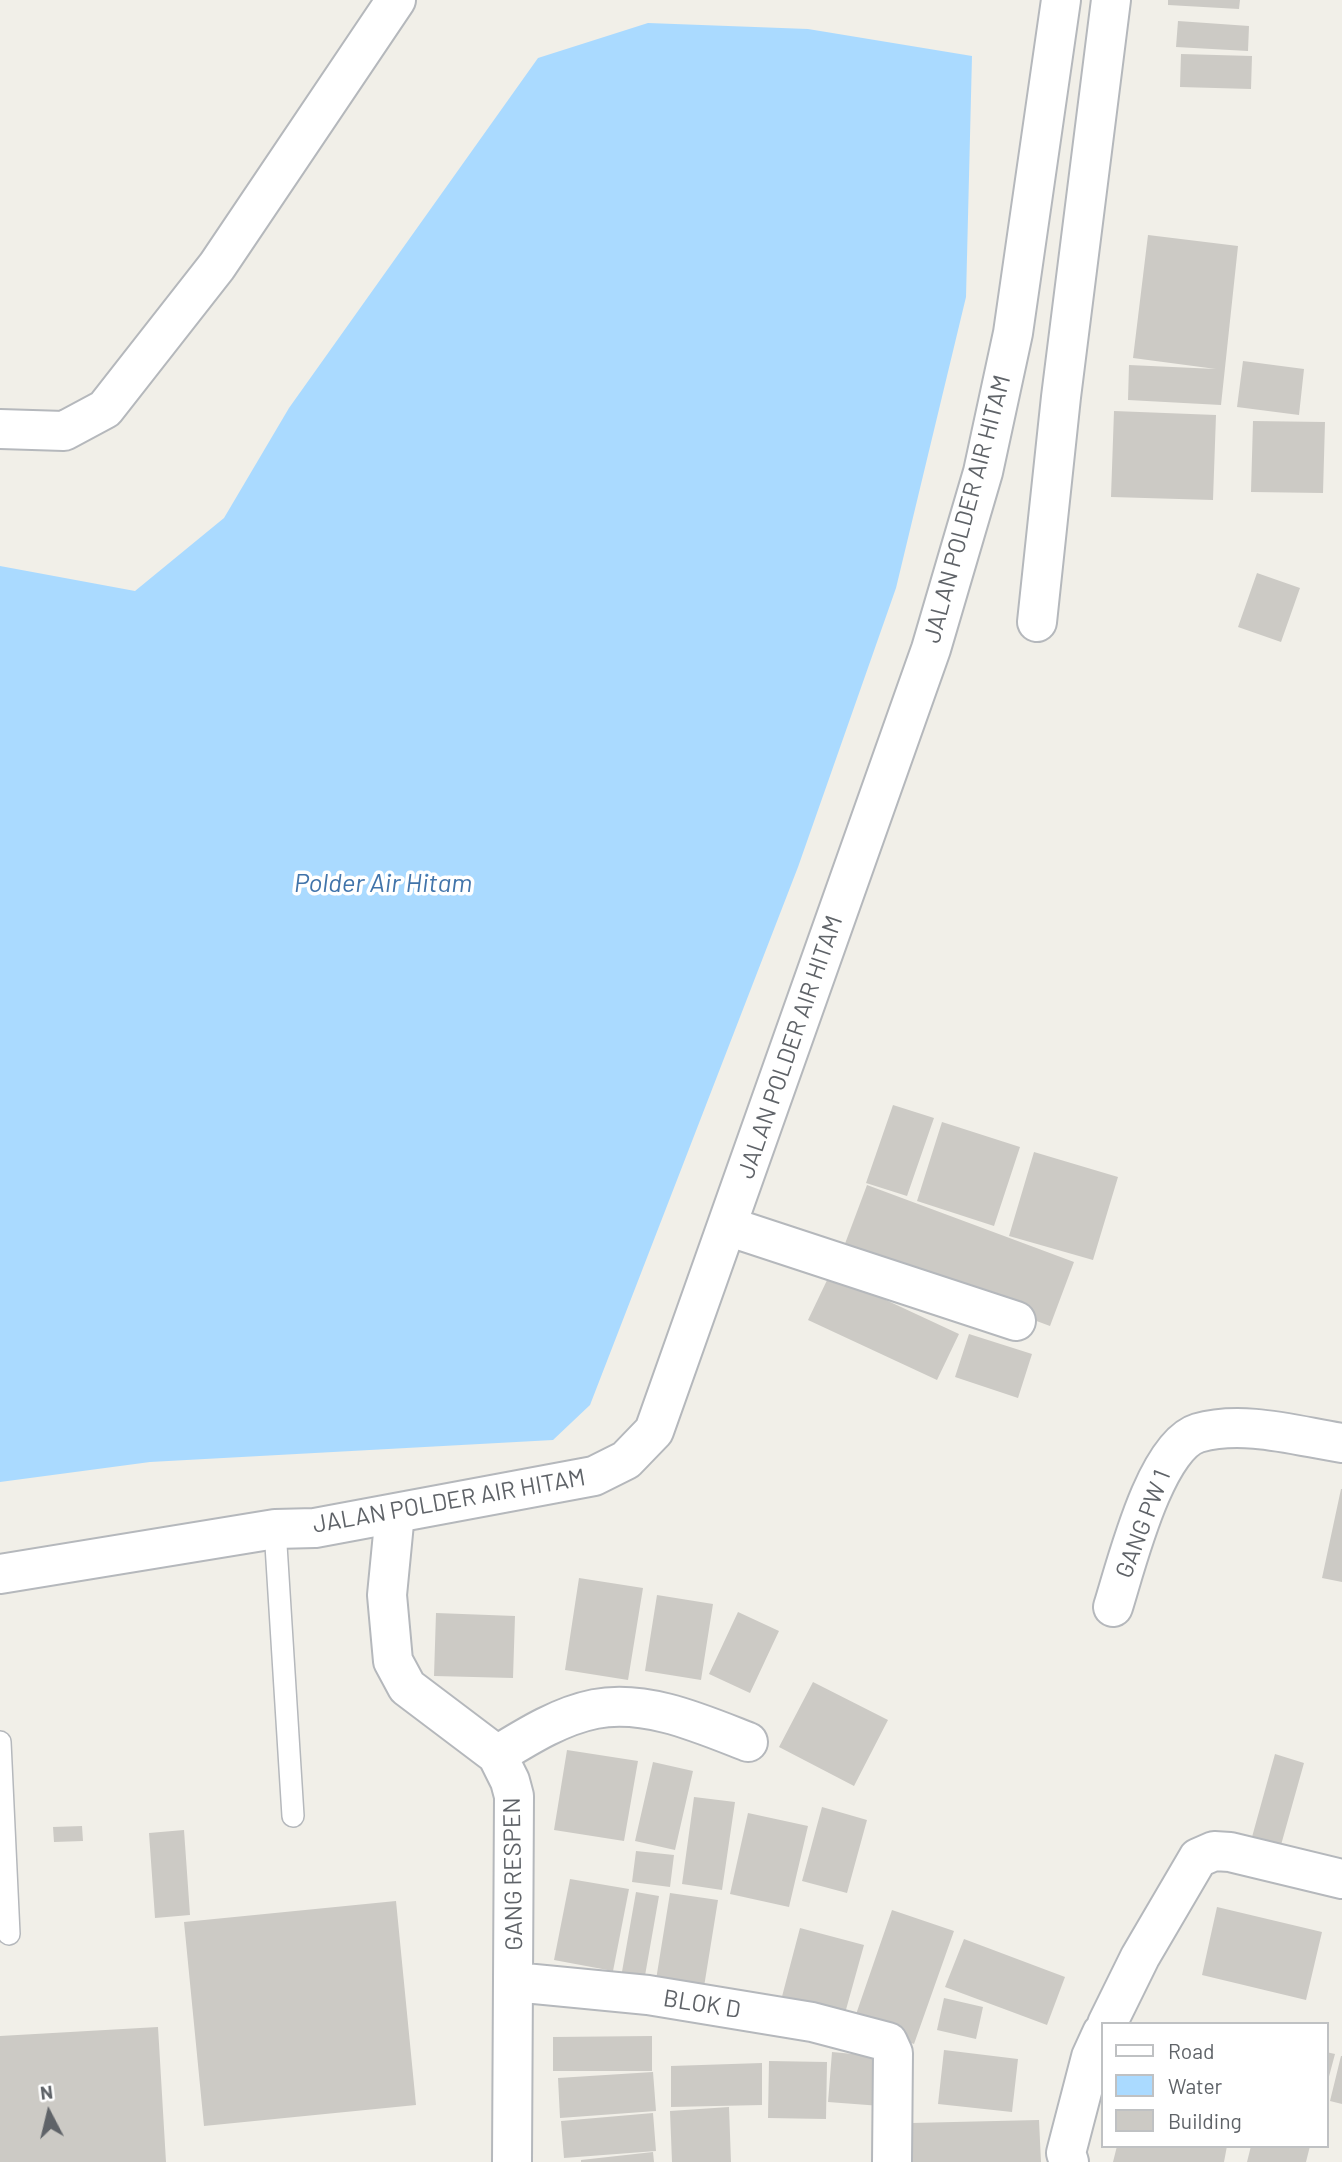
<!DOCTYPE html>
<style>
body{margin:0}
#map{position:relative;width:1342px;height:2162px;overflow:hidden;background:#f1efe8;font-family:Barlow,sans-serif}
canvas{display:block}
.legend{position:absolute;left:1101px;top:2022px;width:228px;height:126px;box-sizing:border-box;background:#fff;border:2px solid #bfc1c3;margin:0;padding:9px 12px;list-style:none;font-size:21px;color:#5f6368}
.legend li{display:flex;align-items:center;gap:14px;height:35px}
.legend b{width:35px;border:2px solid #bfc1c3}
.north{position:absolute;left:14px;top:2078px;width:70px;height:70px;-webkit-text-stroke:5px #fff;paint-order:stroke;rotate:353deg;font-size:19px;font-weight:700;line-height:28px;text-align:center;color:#5f6368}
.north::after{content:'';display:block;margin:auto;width:24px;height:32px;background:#5f6368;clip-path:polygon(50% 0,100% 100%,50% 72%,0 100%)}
</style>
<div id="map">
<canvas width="1342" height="2162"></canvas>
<ul class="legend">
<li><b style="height:9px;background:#fff"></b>Road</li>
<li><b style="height:19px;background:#aadaff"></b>Water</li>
<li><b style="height:19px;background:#cccac5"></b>Building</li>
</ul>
<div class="north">N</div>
</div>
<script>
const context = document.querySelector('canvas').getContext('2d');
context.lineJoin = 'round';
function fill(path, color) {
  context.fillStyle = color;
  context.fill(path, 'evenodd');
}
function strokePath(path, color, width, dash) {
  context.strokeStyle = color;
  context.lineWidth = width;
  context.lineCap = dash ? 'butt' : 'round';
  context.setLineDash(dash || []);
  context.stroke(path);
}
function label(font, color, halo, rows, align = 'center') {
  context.font = font + ' Barlow,sans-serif';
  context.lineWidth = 7;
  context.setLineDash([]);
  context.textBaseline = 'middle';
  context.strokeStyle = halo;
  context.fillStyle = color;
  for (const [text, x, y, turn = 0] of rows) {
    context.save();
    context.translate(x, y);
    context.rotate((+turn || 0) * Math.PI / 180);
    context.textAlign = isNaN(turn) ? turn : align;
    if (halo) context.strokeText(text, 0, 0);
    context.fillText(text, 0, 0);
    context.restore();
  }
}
fill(new Path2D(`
 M648,23L808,29L972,56L966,297L896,588L798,867L590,1405L553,1440L150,1462L0,1482V566L135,591L224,518L289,408L538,58Z`), '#aadaff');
fill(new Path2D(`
 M1168,0H1240L1239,9L1168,5Z
 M1178,21L1249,26L1248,51L1176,47Z
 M1181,54L1252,56L1251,89L1180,87Z
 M1148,235L1238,246L1221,405L1128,400L1129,365L1216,369L1133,358Z
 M1243,361L1304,369L1299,415L1237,407Z
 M1114,411L1216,415L1213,500L1111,497Z
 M1253,421L1325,422L1323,493L1251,492Z
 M1257,573L1300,588L1281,642L1238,627Z
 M893,1105L934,1118L907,1196L866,1183Z
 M942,1122L1020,1147L994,1226L917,1201Z
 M1034,1152L1118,1177L1093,1260L1009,1236Z
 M867,1185L1074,1262L1050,1326L843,1249Z
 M830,1274L959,1334L937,1380L808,1320Z
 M969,1334L1032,1354L1018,1398L955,1377Z
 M1341,1489H1342V1582L1322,1578Z
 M579,1578L643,1588L628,1680L565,1670Z
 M657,1595L713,1604L701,1680L645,1671Z
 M738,1612L779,1631L750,1693L709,1674Z
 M436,1613L515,1616L513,1678L434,1676Z
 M813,1682L888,1720L854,1786L779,1747Z
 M567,1750L638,1761L624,1841L554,1830Z
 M1275,1754L1304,1763L1281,1845L1252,1837Z
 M653,1762L693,1771L675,1850L635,1841Z
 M694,1797L735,1802L722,1890L682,1884Z
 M822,1807L867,1820L847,1893L802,1881Z
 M748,1813L808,1826L789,1907L730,1894Z
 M82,1826L83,1841L54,1842L53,1827Z
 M184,1830L190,1915L155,1918L149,1833Z
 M636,1851L674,1855L670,1887L632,1882Z
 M570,1879L629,1889L613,1971L554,1960Z
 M636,1892L659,1896L643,1987L620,1983Z
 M670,1893L718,1900L703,1993L655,1986Z
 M396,1901L416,2105L204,2126L184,1922Z
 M1217,1907L1322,1932L1306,2000L1202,1975Z
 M892,1910L954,1931L914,2044L853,2023Z
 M800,1928L864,1945L842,2024L779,2008Z
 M964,1939L1065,1977L1047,2025L945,1987Z
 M944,1998L983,2007L976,2039L937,2030Z
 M158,2027L166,2162H0V2036Z
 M652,2036V2071H553V2037Z
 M944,2050L1018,2059L1012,2112L938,2104Z
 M832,2052L885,2057L881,2106L828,2102Z
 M1326,2052L1335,2054L1327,2084L1326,2083Z
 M1341,2056H1342V2104L1330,2101Z
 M769,2061L827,2062L826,2119L768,2118Z
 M762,2063V2105L671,2107V2066Z
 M653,2072L656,2111L560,2118L558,2078Z
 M729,2107L731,2162H672L670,2111Z
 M653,2113L656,2151L564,2158L561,2121Z
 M1039,2120L1041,2162H913L911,2123Z
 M1117,2146H1227L1224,2162H1113Z
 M1251,2146H1310L1306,2162H1247Z
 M653,2152L654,2162H581V2160Z`), '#cccac5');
const lane = new Path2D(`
 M275,1529L293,1816
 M0,1742L9,1934`);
const street = new Path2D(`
 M0,429L64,431L105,409L217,266L396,0
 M1037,622L1061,397L1111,0
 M727,1226L1016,1321
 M395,1513L387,1595L393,1661L407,1687L497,1755L510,1781L514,1796L512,2162
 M0,1574L275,1529L315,1528L594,1476L626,1460L654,1431L931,649L983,472L1013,333L1061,0
 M1113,1607C1126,1566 1155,1446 1198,1433C1244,1420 1297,1436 1342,1443
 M497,1755C528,1736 560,1716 595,1709C646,1699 702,1724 748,1742
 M514,1982L648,1995L812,2022L888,2042L893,2053L892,2162
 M1107,2024L1140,1957L1198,1858L1214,1851L1230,1852L1342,1879
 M1069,2162L1066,2153L1091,2057L1102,2033`);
strokePath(lane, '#b5b8bc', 24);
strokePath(street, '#b5b8bc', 42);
strokePath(lane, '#fff', 21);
strokePath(street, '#fff', 38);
label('24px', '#5f6368', '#fff', [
 ["JALAN POLDER AIR HITAM",967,509,-75],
 ["JALAN POLDER AIR HITAM",790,1047,-71],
 ["JALAN POLDER AIR HITAM",449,1501,-10],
 ["GANG PW 1",1143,1524,-69],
 ["GANG RESPEN",513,1874,-91],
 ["BLOK D",702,2004,9]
]);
label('italic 26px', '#4174aa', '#fff', [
 ["Polder Air Hitam",383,883]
]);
</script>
